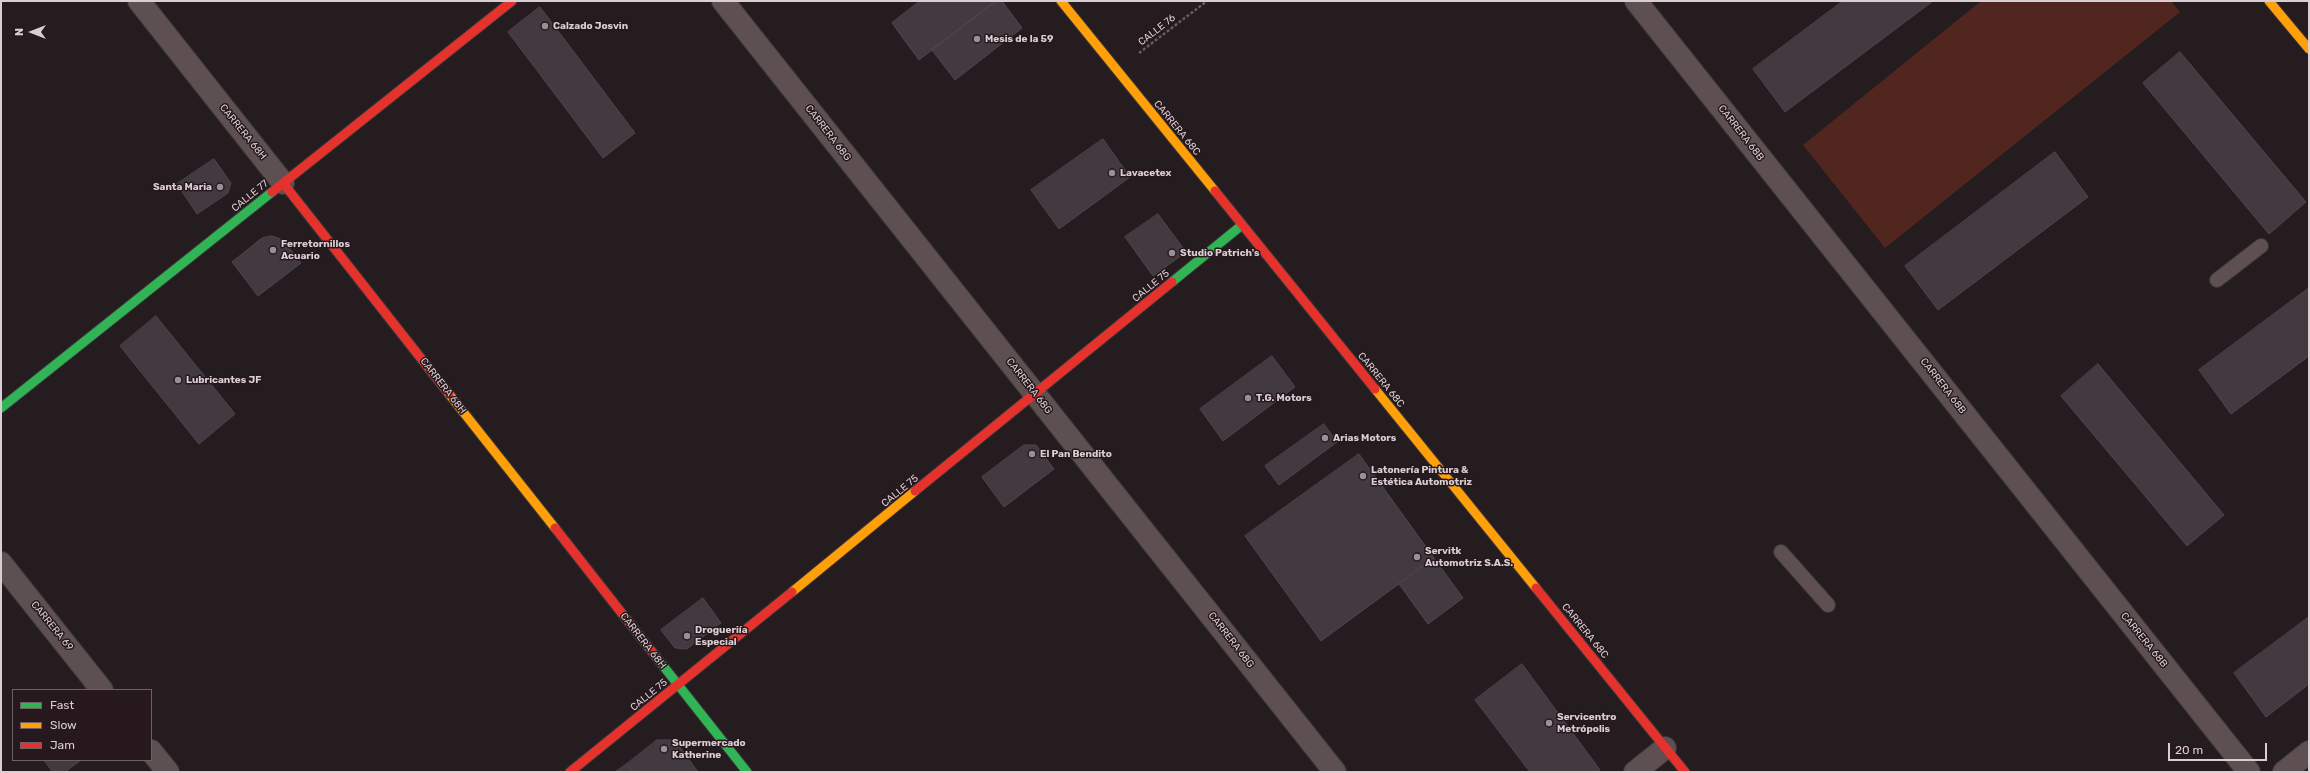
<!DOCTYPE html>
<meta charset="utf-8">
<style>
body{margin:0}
#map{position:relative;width:2310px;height:773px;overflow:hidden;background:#241c1f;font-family:Rubik,sans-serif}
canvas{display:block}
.frame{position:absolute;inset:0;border:2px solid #d9cfd3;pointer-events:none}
.legend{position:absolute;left:12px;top:689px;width:140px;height:72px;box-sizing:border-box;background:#27181e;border:1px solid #6e6166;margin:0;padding:5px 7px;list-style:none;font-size:12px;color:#d9cfd3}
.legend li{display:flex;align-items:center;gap:8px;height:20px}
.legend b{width:20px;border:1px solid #6e6166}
.north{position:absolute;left:12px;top:12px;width:40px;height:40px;-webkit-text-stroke:3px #27181e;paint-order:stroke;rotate:270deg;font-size:11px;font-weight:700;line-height:16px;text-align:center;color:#d9cfd3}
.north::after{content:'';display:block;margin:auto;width:14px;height:18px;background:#d9cfd3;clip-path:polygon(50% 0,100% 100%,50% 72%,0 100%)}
.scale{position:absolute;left:2168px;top:743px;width:99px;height:18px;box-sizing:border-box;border:2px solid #d9cfd3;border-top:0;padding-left:5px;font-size:12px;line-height:14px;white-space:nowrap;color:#d9cfd3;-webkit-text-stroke:3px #27181e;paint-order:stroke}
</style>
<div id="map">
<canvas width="2310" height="773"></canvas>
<div class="frame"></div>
<ul class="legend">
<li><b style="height:5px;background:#30b455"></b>Fast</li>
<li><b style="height:5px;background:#ff9f0a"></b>Slow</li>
<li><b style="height:5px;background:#e5322d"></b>Jam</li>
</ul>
<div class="north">N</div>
<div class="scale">20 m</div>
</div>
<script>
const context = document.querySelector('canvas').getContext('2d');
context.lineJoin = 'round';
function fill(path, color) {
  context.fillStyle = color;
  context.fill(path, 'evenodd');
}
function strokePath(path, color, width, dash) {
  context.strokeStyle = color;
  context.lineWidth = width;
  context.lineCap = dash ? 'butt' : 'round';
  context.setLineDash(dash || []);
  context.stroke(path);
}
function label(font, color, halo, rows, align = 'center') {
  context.font = font + ' Rubik,sans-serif';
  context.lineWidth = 3;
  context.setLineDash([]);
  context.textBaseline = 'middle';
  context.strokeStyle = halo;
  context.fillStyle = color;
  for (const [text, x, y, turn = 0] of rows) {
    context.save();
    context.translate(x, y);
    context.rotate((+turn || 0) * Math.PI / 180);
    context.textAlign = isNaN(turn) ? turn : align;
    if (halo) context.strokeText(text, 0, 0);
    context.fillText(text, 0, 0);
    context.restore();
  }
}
fill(new Path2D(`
 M1981,1H2171L2180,12L1885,248L1803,145Z`), '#51261f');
const building = new Path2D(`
 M920,1H996L919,60L892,23Z
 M996,1H1002L1022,28L955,80L932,50Z
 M1843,1H1933L1785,112L1753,69Z
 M540,7L635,133L603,158L508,32Z
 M2180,52L2306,202L2269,234L2143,83Z
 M1103,139L1130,177L1059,229L1031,190Z
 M2055,152L2088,197L1938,310L1905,266Z
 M214,159L231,183L228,193L197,214L177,184Z
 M1158,214L1186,252L1153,276L1125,237Z
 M272,236L283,240L301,263L258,296L232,262L262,238Z
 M2309,288V356L2231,414L2199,370Z
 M156,316L235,414L199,444L120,346Z
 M1272,356L1295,387L1223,441L1200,409Z
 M2098,364L2224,515L2187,546L2061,396Z
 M1324,424L1337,442L1279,485L1265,466Z
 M1024,445H1036L1054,469L1004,507L982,477Z
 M1359,454L1434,558L1321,641L1245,536Z
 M1434,558L1463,598L1428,624L1399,584Z
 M703,598L721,623L687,649L675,648L661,630Z
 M2309,617V684L2266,717L2234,673Z
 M1522,664L1600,770L1598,772H1530L1475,700Z
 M657,740H675L698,772H633L627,764Z
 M44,760H81L65,772H53Z
 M627,764L633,772H615Z`);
fill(building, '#433940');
strokePath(building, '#4d474a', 1);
const lane = new Path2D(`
 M2217,280L2261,246
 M1781,552L1828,605`);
const street = new Path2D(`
 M139,1L283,183
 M723,1L1335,772
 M1636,1L2249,772
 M1,563L102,690
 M151,751L168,772
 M1635,772L1665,748
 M2284,772L2309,752`);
const fast = new Path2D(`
 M1172,282L1242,225
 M1,408L272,192
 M653,653L747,772`);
const slow = new Path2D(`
 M1061,1L1215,191
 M2269,1L2309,49
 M1375,389L1536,588
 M449,394L555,528
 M792,592L915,491`);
const jam = new Path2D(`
 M283,183L449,394
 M1215,191L1375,389
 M272,192L512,1
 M915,491L1172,282
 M555,528L653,653
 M1536,588L1685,772
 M570,772L792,592`);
strokePath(lane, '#3c3638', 16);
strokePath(street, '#3c3638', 24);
strokePath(fast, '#3c3638', 11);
strokePath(slow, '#3c3638', 11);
strokePath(jam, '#3c3638', 11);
strokePath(new Path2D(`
 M1139,53L1207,1`), '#675c5e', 2.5, [3, 2]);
strokePath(lane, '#5e5051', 14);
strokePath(street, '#5e5051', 22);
strokePath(fast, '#30b455', 9);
strokePath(slow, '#ff9f0a', 9);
strokePath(jam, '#e5322d', 9);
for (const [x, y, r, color] of [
 [545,26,4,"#9a9094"],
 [977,39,4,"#9a9094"],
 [1112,173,4,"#9a9094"],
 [220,187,4,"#9a9094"],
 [273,250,4,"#9a9094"],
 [1172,253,4,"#9a9094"],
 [178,380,4,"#9a9094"],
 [1248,398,4,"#9a9094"],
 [1325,438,4,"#9a9094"],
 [1032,454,4,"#9a9094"],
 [1363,476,4,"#9a9094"],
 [1417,557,4,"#9a9094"],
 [687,636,4,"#9a9094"],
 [1549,723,4,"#9a9094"],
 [664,749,4,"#9a9094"]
]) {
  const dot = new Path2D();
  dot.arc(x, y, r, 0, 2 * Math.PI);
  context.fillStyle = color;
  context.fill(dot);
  strokePath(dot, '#27181e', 1.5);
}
label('bold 10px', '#d9cfd3', '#27181e', [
 ["Calzado Josvin",553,26],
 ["Mesis de la 59",985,39],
 ["Lavacetex",1120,173],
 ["Santa Maria",212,187,"right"],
 ["Ferretornillos",281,244],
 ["Acuario",281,256],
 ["Studio Patrich's",1180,253],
 ["Lubricantes JF",186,380],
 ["T.G. Motors",1256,398],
 ["Arias Motors",1333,438],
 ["El Pan Bendito",1040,454],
 ["Latonería Pintura &",1371,470],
 ["Estética Automotriz",1371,482],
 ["Servitk",1425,551],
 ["Automotriz S.A.S.",1425,563],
 ["Drogueriía",695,630],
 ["Especial",695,642],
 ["Servicentro",1557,717],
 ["Metrópolis",1557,729],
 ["Supermercado",672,743],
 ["Katherine",672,755]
], 'left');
label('10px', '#d9cfd3', '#27181e', [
 ["CALLE 76",1157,30,-38],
 ["CARRERA 68C",1177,128,51],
 ["CARRERA 68H",243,132,51],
 ["CARRERA 68G",828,133,52],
 ["CARRERA 68B",1741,133,52],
 ["CALLE 77",250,196,-39],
 ["CALLE 75",1151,286,-39],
 ["CARRERA 68C",1381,380,51],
 ["CARRERA 68H",443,386,52],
 ["CARRERA 68G",1029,386,52],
 ["CARRERA 68B",1943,386,52],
 ["CALLE 75",900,491,-39],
 ["CARRERA 69",52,626,51],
 ["CARRERA 68C",1585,631,51],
 ["CARRERA 68G",1231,640,52],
 ["CARRERA 68B",2144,640,51],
 ["CARRERA 68H",643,641,52],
 ["CALLE 75",649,695,-39]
]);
</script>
